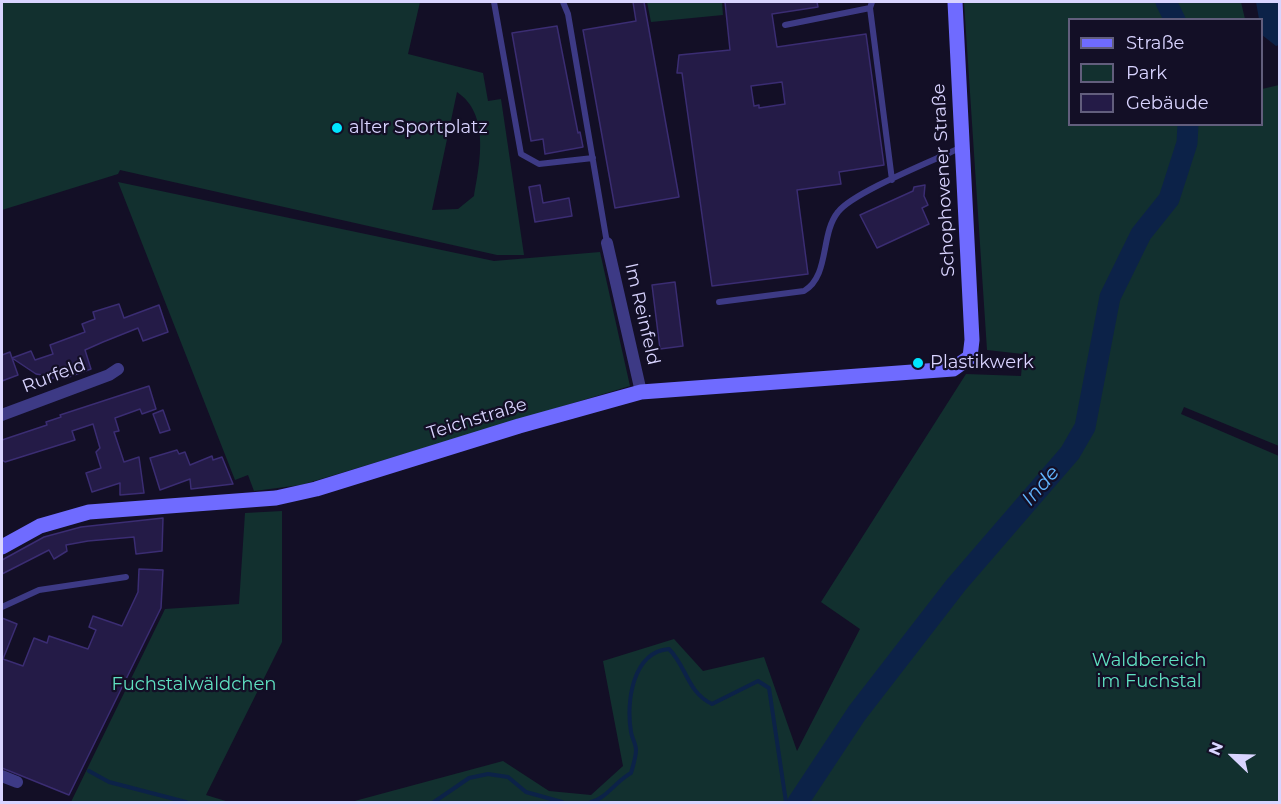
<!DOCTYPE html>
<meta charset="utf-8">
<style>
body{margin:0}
#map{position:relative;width:1281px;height:804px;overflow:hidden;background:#130f26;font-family:Montserrat,sans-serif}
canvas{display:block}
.frame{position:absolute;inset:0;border:3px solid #d9d4ff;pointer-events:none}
.legend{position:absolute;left:1068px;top:18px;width:195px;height:108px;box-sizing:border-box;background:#130f26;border:2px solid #625e7d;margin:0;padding:8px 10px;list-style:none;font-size:18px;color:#d9d4ff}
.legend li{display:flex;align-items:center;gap:12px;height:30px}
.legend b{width:30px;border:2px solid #625e7d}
.north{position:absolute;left:1203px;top:726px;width:60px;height:60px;-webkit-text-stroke:4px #130f26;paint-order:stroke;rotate:293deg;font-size:16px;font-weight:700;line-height:24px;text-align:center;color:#d9d4ff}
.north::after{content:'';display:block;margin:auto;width:21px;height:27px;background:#d9d4ff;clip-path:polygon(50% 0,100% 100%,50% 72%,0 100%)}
</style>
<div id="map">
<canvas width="1281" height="804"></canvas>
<div class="frame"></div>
<ul class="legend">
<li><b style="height:8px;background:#6f6bff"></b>Straße</li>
<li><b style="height:16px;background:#12302f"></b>Park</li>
<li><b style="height:16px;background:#241b47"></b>Gebäude</li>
</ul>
<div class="north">N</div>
</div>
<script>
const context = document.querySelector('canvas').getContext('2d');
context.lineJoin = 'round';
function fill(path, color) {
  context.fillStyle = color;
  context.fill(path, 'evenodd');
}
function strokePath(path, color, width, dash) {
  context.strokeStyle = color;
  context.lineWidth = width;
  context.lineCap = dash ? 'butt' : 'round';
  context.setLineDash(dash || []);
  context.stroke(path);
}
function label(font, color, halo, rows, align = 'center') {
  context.font = font + ' Montserrat,sans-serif';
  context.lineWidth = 4.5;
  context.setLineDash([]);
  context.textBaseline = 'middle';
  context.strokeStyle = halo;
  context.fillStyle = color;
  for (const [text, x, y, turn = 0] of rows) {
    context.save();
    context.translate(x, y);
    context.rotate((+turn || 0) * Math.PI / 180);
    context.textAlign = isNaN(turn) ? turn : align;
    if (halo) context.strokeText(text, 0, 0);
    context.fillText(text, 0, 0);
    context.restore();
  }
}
fill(new Path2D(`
 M2,2H420L408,54L483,73L488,101L501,99L524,255H497L120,170L118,174L2,210ZM457,92C490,114 480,162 474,196L458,209L432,210Z
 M647,2H722L723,15L651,22Z
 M964,2H1241L1245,19L1070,20V124H1262V89L1279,85V446L1184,407L1181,414L1279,456V802H351L503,761L549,791L591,795L623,766L603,661L674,639L703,671L764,657L797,751L860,629L821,602L966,374L1021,376L1023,354L987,350Z
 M118,182L494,261L600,252L630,386L301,485L254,491L248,475L235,480Z
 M282,511V642L206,795L229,802H71L165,609L239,604L245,513Z`), '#12302f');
fill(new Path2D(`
 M1256,2H1279V45L1276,46L1262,35V20L1259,19Z`), '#0c2248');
strokePath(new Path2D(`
 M89,771L109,782L186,802
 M434,802L469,778L488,774L508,777L526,792L562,802
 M591,802C606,799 617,780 631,773C633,766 636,757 636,750C636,744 632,738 631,732C626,703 632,652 669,649C687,667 687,692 712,704L758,681L769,688L786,802`), '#0c2248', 4);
strokePath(new Path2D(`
 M1166,2L1175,20
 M798,802L857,713L956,585L1070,453L1085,427L1110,297L1141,234L1169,199L1187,143L1188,124`), '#0c2248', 21);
const building = new Path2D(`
 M633,2H644L679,197L615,208L583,30L636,21Z
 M725,2H817L818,7L772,14L777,47L866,34L884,165L839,172L841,184L797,190L808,274L712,286L682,73H677L679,55L730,50ZM782,82L785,104L759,108V105L754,106L751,86Z
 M557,26L578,133L580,132L583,147L545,154L543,139L531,141L512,33Z
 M540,185L543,203L569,198L572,216L535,222L529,187Z
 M925,185L924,196L928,205L922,208L929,224L877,248L860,215L913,191L914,187Z
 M675,282L683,346L660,349L652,285Z
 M119,304L124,318L159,305L168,332L143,341L138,328L103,342L85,350L91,369L66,378L64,374L45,381L43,375L36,374L12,358L18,375L2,381V355L10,352L12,358L31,351L35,360L53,354L50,345L85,332L82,324L95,319L93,312Z
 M149,386L156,409L142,414L140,409L115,418L119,431L114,432L124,462L139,457L144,493L120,495V483L92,492L86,473L101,468L96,452L100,448L93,424L72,431L75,440L5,462L2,460V440L47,425L46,422L61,417L60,415Z
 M163,410L170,430L160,433L153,414Z
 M177,450L179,454L185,452L190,465L212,456L213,460L222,457L233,484L191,489L190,479L160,490L150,458Z
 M163,518L162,551L136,554L134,537L88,541L66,545L67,551L54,559L49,550L2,574V560L44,537L81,527Z
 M139,569L163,570L161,608L69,795L2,768V618L17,624L3,659L23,666L34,638L47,643L49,636L88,649L96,630L89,627L93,616L122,626L138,592Z`);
fill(building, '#241b47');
strokePath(building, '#3b2d73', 1.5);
strokePath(new Path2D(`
 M494,2L521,154L539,164L593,158
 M563,2L568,14L607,243
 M872,2L870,8L892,180
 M785,25L870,8
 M719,302L804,291C830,276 820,234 838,212C853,192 935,160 962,147
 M971,357L998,365
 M2,607L39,590L126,577`), '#3d3a85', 6);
strokePath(new Path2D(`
 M607,243L641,392
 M2,415L109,375L118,369
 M2,776L17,782`), '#3d3a85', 12);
strokePath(new Path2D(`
 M2,547L40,526L89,512L276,498L316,489L519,426L641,392L953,369L970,357L972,340L955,2`), '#6f6bff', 15);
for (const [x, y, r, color] of [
 [337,128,6,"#00e5ff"],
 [918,363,6,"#00e5ff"]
]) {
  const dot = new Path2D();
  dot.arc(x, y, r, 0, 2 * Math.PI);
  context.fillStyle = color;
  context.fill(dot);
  strokePath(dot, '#130f26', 2);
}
label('18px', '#d9d4ff', '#130f26', [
 ["alter Sportplatz",349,128],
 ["Plastikwerk",930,363]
], 'left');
label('18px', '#d9d4ff', '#130f26', [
 ["Schophovener Straße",944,180,-93],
 ["Im Reinfeld",642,314,77],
 ["Rurfeld",54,376,-21],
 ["Teichstraße",477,419,-17]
]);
label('18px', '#5fe0c0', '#130f26', [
 ["Waldbereich",1149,661],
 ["im Fuchstal",1149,682],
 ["Fuchstalwäldchen",194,685]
]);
label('italic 20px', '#62b6ff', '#130f26', [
 ["Inde",1041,486,-49]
]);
</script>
